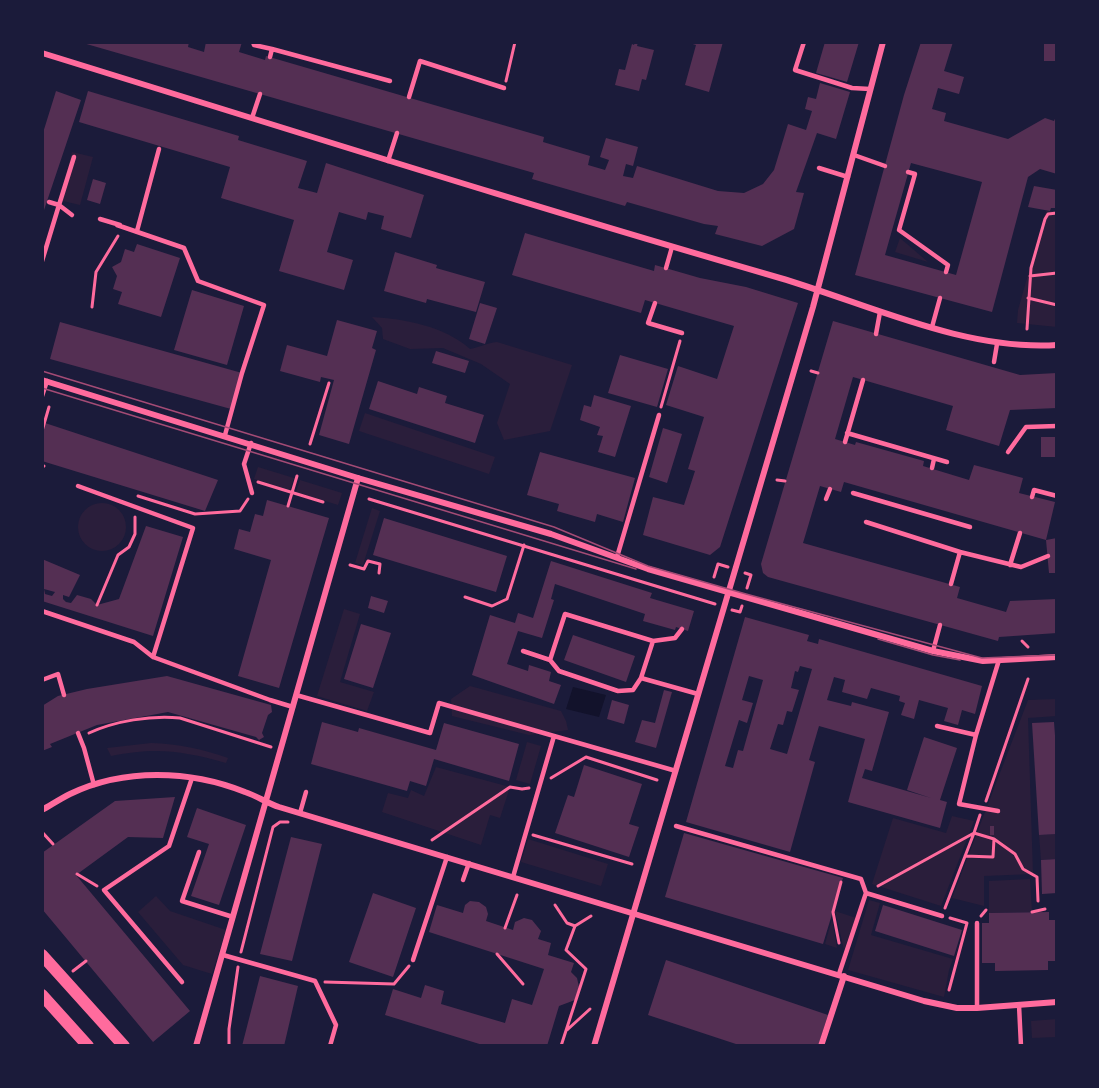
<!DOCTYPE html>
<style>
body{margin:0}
#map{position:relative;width:1099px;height:1088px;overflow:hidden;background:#1b1b3a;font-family:"Noto Serif",serif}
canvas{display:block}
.frame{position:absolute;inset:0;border:44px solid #1b1b3a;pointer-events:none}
</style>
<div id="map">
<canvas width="1099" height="1088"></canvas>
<div class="frame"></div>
</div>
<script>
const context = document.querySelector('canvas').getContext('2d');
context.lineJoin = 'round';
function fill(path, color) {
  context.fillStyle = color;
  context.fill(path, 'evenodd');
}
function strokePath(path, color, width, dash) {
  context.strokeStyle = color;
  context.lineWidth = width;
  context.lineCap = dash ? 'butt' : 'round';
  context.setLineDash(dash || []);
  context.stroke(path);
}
fill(new Path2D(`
 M72,152L93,157L80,205L59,200Z
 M1046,211H1057V327L1017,323L1018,310Z
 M900,238L928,262L895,252Z
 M372,317C405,319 444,326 470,349C480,347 487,343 497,342L572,365L550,431L504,440L497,423L510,384L481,364L443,348L410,349L383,339L382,328Z
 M365,413L495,457L489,474L359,431Z
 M258,467L294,478L290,490L254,479Z
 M300,480L342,493L338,505L296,492Z
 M78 527a24 24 0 1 1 48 0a24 24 0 1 1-48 0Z
 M372,508L380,511L363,565L355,563Z
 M344,609L360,614L340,682L374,692L367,711L317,696Z
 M470,686L561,711L566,721L568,730L529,735L452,716L451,699Z
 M1057,699V716L1028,718L1033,874L984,876V906L952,898L1028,700Z
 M527,742L541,746L530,784L516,780Z
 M151,743C179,744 202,749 228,758L226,763C182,751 157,747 111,756L107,748Z
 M436,767L510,787L500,818L490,815L481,845L382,812L388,793L408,798L411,790L424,796Z
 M952,816L974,821L941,906L872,884L893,818L946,833Z
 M1057,834V859L1041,860L1039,835Z
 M528,839L608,864L601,886L521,862Z
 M1030,879L1032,912L989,913V881Z
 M156,896L170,911L226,930L212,974L183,965L138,912Z
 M869,900L880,903L871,935L953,959L949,970L944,997L848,970Z
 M835,911L856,918L844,950Z
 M832,919L837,948L825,944Z
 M1057,1019V1037L1032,1038L1031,1021Z`), '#2a1e3b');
fill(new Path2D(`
 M573,687L606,695L599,717L566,709Z`), '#12122b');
fill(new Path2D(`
 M189,42L188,47L204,52L206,42H242L239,52L265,60L266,56L544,137L543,142L590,156L588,165L605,170L609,160L600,157L606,138L638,147L633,166L626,164L623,176L633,178L637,166L718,191L744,193L763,184L774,170L788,124L806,130L812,111L805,109L808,97L816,99L820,83L850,92L836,139L817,133L796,192L804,193L794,229L762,246L715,234L718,226L704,224L627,202L625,206L532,179L534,173L83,43Z
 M635,42H638L637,46L654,50L646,80L642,79L639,91L615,85L619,69L625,70L632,44L634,45Z
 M723,42L709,92L685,85L696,45L686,42Z
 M825,42H859L847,82L816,73Z
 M921,42H953L944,71L964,77L959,94L938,88L932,109L946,113L944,121L1008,139L1045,118L1054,121L1057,114V174L1040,169L1028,177L992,312L855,275L904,95ZM911,163L982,182L956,275L885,255Z
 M1044,42H1057V61H1044Z
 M56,91L81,100L42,216V136Z
 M88,91L239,136L238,140L307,161L298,188L317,193L326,163L424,195L411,238L381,229L384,216L368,212L366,220L339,212L327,252L353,260L344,290L279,271L294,220L221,198L230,167L79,122Z
 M93,179L106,183L100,204L87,200Z
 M1034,186L1057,190V208H1051L1050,211L1028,207Z
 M525,233L654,271L655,265L700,278L746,287L798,303L720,547L710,555L643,535L653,497L684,505L695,471L688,469L704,417L666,405L678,366L717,379L734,326L645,300L641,313L512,275Z
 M137,244L180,258L161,317L118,304L122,292L113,289L117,276L112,267L121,262L125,249L134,252Z
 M395,252L437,265L436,268L485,282L476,312L427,299L426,303L384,291Z
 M192,290L244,306L227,365L174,350Z
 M480,303L497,308L485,344L469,339Z
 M337,320L377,331L372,348L376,350L349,444L319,435L334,380L321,377L320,382L280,371L287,345L327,356Z
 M833,321L1020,375L1057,373V408L1010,410L999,446L946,430L953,406L853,377L835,439L855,445L856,442L924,461L923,466L969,480L974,465L1023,478L1019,493L1055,502L1046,540L1057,538V573H1049L1046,540L844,482L841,492L820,486L803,543L960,587L957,598L1006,612L1010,601L1057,599V633L999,637L998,641L768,577L763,573L761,564Z
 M60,322L242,373L231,409L50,359Z
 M436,351L469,361L465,373L432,363Z
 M620,355L668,369L657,407L608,393Z
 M378,381L417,394L419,387L447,396L445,403L484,415L475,443L369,409Z
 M594,395L631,406L615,457L598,452L603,436L597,435L600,427L580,420L584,405L591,407Z
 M42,422L218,480L205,511L42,461Z
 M663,428L682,434L667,483L649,477Z
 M1041,437H1057V457H1041Z
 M540,452L635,478L623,522L597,514L595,522L557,511L559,504L527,495Z
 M267,500L329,518L279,688L238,676L271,560L234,549L239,529L250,532L255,514L263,516Z
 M384,518L507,556L496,592L373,555Z
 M146,526L183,537L153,636L42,601V559L80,575L69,597L63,595V599L66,602L71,603L77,595L91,599L97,605L119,599ZM44,589L55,592L52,596L45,594Z
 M551,561L652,593L650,598L694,611L688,631L676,627L675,630L643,621L645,614L555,584L551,599L554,600L542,638L518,631L507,664L528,671L529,665L551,672L549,681L561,685L554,704L472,675L490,615L515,623L518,613L533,618Z
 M371,596L388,601L384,613L368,608Z
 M745,617L809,635L807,641L818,644L819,639L982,686L975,714L962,710L958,725L944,721L948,708L919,700L914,719L901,715L905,703L899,701L900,696L871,688L867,699L842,692L845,680L834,677L827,700L851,706L852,702L889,712L872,771L865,769L862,778L931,798L907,790L924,737L957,748L940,800L947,802L940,828L848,802L865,739L819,726L809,760L815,762L790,852L686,822ZM800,666L812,669L787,754L770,749L778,724L783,725L787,711L792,712L799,690L791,688L795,671L798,672ZM749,676L763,680L743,751L738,750L733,768L725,766L739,720L747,723L753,703L742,700Z
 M361,624L391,633L373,688L344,679Z
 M573,635L635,656L626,682L564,660Z
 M167,676L271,705L272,712L268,715L262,733L264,737L259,740L256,737L168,712L97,725L50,744L52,747L42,751V706L58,696L87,689Z
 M664,690L672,692L656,748L635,742L642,720L655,723Z
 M612,700L629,705L624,724L607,719Z
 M322,722L358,732L359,728L436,750L444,723L519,744L509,781L434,759L426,786L410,781L407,791L311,764Z
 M1054,722L1057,762V834L1039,835L1032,723Z
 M584,765L642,784L629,824L639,827L629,857L555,833L568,795L574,797Z
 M175,797L163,838L128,837L76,875L190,1011L153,1042L42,909V853L115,801Z
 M197,808L246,825L219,905L191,896L209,844L187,837Z
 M990,826H994V835H990Z
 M684,833L843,878L823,944L665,897Z
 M291,837L322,844L292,961L260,954Z
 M1057,859V893L1042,894L1041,860Z
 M373,893L416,908L393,977L349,962Z
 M470,901L479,902L486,907L488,914L486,921L513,930L515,922L524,918L532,920L541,931L538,939L551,943L548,955L574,963L571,972L577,978L579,987L575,1000L559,1006L547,1046H486L385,1015L393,989L421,998L425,985L444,991L441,1004L505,1023L512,999L532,1005L544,969L429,932L437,905L463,913L465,905Z
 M883,905L962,930L954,956L875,931Z
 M1049,912V920H1057V961H1048V970L995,971V963H982V923H989V913Z
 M666,960L828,1015L818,1046H742L648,1015Z
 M260,976L298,986L284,1046H242Z`), '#542f53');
strokePath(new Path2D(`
 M506,81L515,42
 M1030,276L1057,273
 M1028,298L1057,305
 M92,307L96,272L118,236
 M1027,329L1031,268L1045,219L1048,214L1057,213
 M811,371L818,373
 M661,407L680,341
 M42,431L49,407
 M310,444L329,383
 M42,465L44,466
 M777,480L785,481
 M258,482L323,502
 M138,496L195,514L240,511L248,499
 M369,499L715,604
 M288,506L297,476
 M350,565L364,569L368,561L380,564L379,573
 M745,573L751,575L747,588
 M714,577L718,564L728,567
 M465,597L492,606L507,599L524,545
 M97,605L118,555L129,547L135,534V517
 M732,610L740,612L742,606
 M1022,641L1028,647
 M89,733C115,721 151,715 180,718L271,747
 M551,778L586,757L657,780
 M986,801L1028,679
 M42,832L53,844
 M533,835L632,864
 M432,840L510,787L522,789L529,788
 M965,856L993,857L994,839
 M77,874L97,886
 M878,886L974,833L980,815
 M555,905L567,923L575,926L566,950L586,969L561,1046
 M945,908L974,833L994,839L1015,854L1023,869L1037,877L1038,901
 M1032,912L1045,909
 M981,916L986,910
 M575,926L591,916
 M505,928L517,895
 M839,943L833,912L841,882
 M241,952L273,827L280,822H288
 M497,954L523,984
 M73,971L86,961
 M325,982L394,984L409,966
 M949,990L967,923L950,918
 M567,1030L590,1009
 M229,1046V1029L238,967`), '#ff6b9d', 3);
strokePath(new Path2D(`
 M253,42L254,45L272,49L270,57
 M804,42L795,70L852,88L870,89
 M272,49L390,81
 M409,97L420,61L504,88
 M252,118L260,94
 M854,155L885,166
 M388,161L397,133
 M819,168L848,177
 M908,172L915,174L899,230L948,265L946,272
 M49,202L59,205L74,157
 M100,219L120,225
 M117,225L184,248L198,281L264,305L242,373L225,435
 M137,231L159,149
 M42,261L59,205L72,215
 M666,268L672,247
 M655,303L648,323L682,333
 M932,327L940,298
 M876,334L880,312
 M994,362L997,344
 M42,396L47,381
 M847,433L947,462
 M845,442L863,380
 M251,443L244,464L252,493
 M1008,452L1026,427L1057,426
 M932,468L934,459
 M853,493L970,527
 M1032,497L1034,490L1057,496
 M826,499L830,489
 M866,522L960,552L951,584
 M960,552L1021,567L1048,556
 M617,557L659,415
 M1010,565L1020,533
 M42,611L134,642L153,657L193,528L78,486
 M682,629L675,638L653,641L641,678L698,694
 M523,651L550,660L559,671L618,691L633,690L641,678
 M933,651L940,625
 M153,657L270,700L293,707
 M550,660L565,614L653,641
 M42,680L58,674L64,695
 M296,695L430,733L439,703L676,771
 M937,726L976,735L999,660
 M78,733L84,748L94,785
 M976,735L959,804L998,811
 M300,813L306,792
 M676,826L861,879L866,893
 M199,852L182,901L233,917
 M513,877L554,736
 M463,880L469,863
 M977,923V1008
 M223,955L315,981L336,1025L330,1046
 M413,960L447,857
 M839,974L866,893L942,916
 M182,982L104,890L169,846L192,778
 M1019,1005L1021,1046`), '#ff6b9d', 4.5);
strokePath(new Path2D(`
 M42,53C288,129 533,207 780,278C868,304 964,351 1057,345
 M42,380L358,478L551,534L648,569L933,651L983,661L1057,657
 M42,810C51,805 60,799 70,794C124,768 190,770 245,792C257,796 267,803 279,807L924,1001L957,1008H977L1057,1002
 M196,1046L358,478
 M594,1046L813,307L883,42
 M821,1046L844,976`), '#ff6b9d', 6);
strokePath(new Path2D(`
 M42,955L124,1046
 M42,995L88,1046`), '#ff6b9d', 12);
strokePath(new Path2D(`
 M42,371L554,527L648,566L746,594L982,658L1057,655
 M42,388L636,569
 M878,639L933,655L960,660`), '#a44b75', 1.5);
</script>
